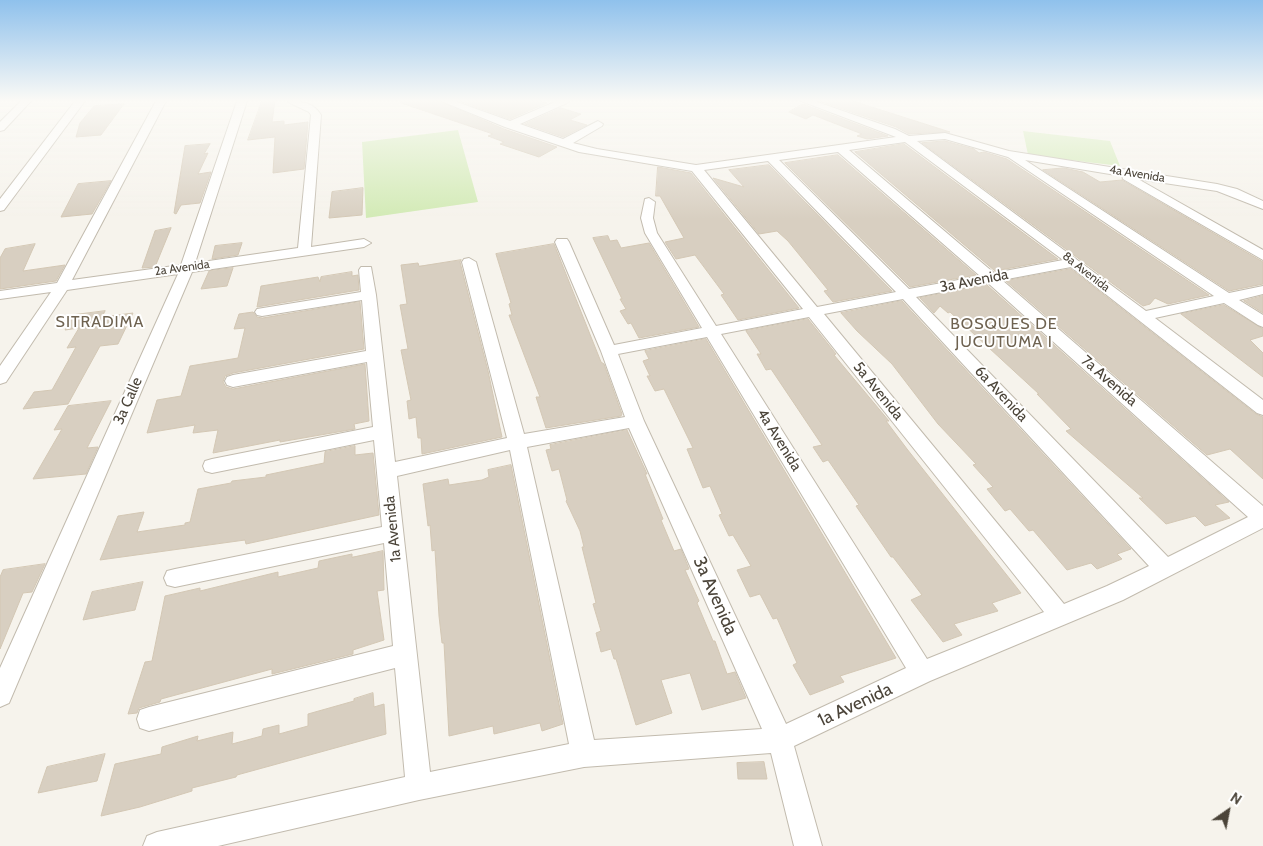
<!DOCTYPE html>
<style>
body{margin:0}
#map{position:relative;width:1263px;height:846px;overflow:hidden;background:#f6f3ec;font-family:Cabin,sans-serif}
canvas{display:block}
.north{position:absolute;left:1203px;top:786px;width:50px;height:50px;-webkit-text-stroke:4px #fff;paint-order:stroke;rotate:33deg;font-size:14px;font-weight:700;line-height:20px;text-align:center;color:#4b4439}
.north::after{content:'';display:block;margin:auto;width:18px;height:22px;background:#4b4439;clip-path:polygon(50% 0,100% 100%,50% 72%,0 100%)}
</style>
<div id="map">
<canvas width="1263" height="846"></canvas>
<div class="north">N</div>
</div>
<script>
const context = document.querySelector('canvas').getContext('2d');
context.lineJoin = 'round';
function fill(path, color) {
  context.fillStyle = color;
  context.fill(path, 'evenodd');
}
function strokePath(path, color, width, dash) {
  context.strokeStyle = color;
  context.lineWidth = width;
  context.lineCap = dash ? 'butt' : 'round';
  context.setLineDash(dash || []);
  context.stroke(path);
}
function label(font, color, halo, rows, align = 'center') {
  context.font = font + ' Cabin,sans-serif';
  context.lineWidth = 4;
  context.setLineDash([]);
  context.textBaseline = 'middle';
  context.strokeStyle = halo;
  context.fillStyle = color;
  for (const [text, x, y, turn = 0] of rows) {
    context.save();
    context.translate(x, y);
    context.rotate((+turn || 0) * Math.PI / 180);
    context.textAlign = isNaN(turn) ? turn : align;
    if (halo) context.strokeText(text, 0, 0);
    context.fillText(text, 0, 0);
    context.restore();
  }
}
fill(new Path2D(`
 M458,130L478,202L366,218L362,142Z
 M1023,131L1110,141L1120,166L1028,155Z`), '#d2eab5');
const building = new Path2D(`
 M262,101H275L272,122L284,121V125L308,122L304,169L273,173L275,137L248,140Z
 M401,101H439L504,129L557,147L539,157L500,144L504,142L488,136L493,134L401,103Z
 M459,101H539L547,103L510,119Z
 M819,101H853L950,132L909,134L896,127Z
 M124,104L101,135L76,137L80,123L94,106Z
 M803,104L888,136L867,139L857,136L862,134L813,115L806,119L789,112Z
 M561,108L581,114L570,120L587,125L563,137L525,124Z
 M945,141L974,149L979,153L984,152L1007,159L1209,295L1168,304L1155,298L1150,304L1143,306L922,143Z
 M210,144L204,154L208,153L198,174L211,172L200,203L181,205L176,214L174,213L185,146Z
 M904,144L1058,259L995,271L855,152Z
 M838,155L976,275L910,287L785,163Z
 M769,165L892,291L833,302L824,291L828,290L788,241L777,231L759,234L713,178L744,187L729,170Z
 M658,167L691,173L799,308L738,320L721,295L724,294L695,255L676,259L665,242L684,238L660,196H656Z
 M1064,168L1083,172L1100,182L1122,180L1263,262V284L1229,291L1043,170Z
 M111,181L92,214L61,217L78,184Z
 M363,188L362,215L329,218L332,192Z
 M171,228L155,267L142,268L155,231Z
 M608,236L610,241L617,240L621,248L649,243L699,327L639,338L631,323L628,324L620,311L626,309L620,299H622L593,238Z
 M242,243L238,255L212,259L215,246Z
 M35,244L23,271L65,265L56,281L0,289V258L5,249Z
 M554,244L601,362L604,364L622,414L621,416L546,428L536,397H540L509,315H512L509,304L511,303L496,254Z
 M461,260L460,262L488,371L502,437L422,454L421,438H418L416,417L409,419L407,401L411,400L401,350L408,349L400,305L407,304L401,265L418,263L419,266Z
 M233,268L227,286L201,289L209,271Z
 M1071,269L1256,414L1263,417V479L1230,449L1207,455L1006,281Z
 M352,272V276L358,275L359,290L257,307L261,286L318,277L320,282L321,277Z
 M987,285L1229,502L1215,505L1230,518L1205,526L1195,516L1166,524L1139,498H1143L1066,431L1071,429L1037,394H1039L950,312L948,313L940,306L934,313L920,298Z
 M1263,296V313L1244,301Z
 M902,301L1131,549L1117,554L1122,559L1097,569L1091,563L1067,570L1033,530L1029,531L1010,509L1005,511L987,489L993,487L973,465L976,464L938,424L892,364L857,331L841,313Z
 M360,302L364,349L233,373L225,376L223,382L226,387L233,389L365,364L369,421L354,424L355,429L280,442V440L213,453L218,430L193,433L195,425L147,433L157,400L181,396L190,366L238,358L245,328L234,329L239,314L253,312L257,317L262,318Z
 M1224,305L1263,329V336L1250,340L1263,353V377L1181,314Z
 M105,311L102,317L133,313L118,344L100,346L68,404L23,409L34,392L52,390L76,347L67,348L79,328L65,330L74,315Z
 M808,319L836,354L834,355L889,421H886L907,449L1021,593L992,603L998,611L954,624L962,635L943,642L911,600L922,595L893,557H891L856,506L859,505L828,460L823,462L813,447L822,445L771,369L766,370L757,354H761L746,331Z
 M706,339L896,658L840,676L844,682L810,695L793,665L797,663L777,618L773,619L760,594L750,597L737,570L751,566L733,535L729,536L719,515L722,514L710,486L703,488L687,449L693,448L664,389L655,391L647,376H650L643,361L649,359L645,351Z
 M111,401L87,448L98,447L86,474L33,479L62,429L54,430L68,406Z
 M627,430L647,474H645L663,519L661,520L674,551L681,549L689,569L685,570L699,601L697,603L713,641H715L727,674L735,672L746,698L702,710L690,673L661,680L672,713L636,725L616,659H614L611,649L601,652L596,633L601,631L593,604L596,603L582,547H584L580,531L566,501L567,500L559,469L552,471L546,450L551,449L550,445Z
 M355,446V455L373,453L379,515L246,544L245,540L100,560L118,516L144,512L137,532L185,525V523L190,522L198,489L231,483L232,481L266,477V475L324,463L325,452Z
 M511,465L563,724L542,731L540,723L494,734L493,726L449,736L444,643H442L439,616L435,550L432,551L430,525L428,526L423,484L448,479L449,485L482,480L489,477L488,470Z
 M383,551L384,590L377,591L384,640L353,650V654L272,674V669L161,699L160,702L139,708L137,713L128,714L145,662L152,661L165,596L200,588V591L278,572V577L318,568L319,561L352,554V557Z
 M45,564L32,592L23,593L0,649V577L3,570Z
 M143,582L135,610L83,620L92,592Z
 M373,693L374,707L384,704L386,734L237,775L236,777L192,788V791L140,807L101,816L115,764L161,754L162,747L198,736L197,741L233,732L232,744L262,736L263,729L279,725V734L308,726V714L354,701V699Z
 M105,754L97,781L38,793L47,767Z
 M764,762L767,779H738L737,763Z`);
fill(building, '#d8cfc1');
strokePath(building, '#d3c7b4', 1);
const minor = new Path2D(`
 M21,101H31L4,130L0,131V122Z
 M75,101H85L4,210L0,211V199Z
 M156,101H166L72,280L181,265L237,101H247L195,263L298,248L311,115L309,112L290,103L288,101C302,101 314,103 321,115L311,247L364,239L371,243L364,247L192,272L9,703L0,707V668L178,274L67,290L6,382L0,384V366L51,292L0,299V291L57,283Z
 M441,101H454L510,121L557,101H569L567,103L520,124L563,139L598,121L603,124L602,126L573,143L597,149L696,165L896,137L801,101H814L895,129L909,136L945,133L1009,151L1217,184L1237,189L1263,201V209L1217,191L1138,179L1263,250V260L1123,179L1122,176L1025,160L1229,293L1263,286V294L1239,300L1263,315V327L1258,325L1224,303L1155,318L1263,400V415L1257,413L1071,267L1002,280L1263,506V528L1123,600L930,681L794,746L822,846H794L771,753L584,767L419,800L218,846H143L147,836L157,832L405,777L395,668L149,731L140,728L137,719L140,710L149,707L393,646L384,543L175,587L167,585L164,578L167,571L175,569L382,527L374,440L212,473L205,471L203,466L205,461L212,459L373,427L367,362L233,387L227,385L225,381L227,377L233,375L366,351L362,300L262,316L257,315L255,312L257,309L361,292L359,270L361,267H371L376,295L395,462L507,438L462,262L464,259L469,258L476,262L524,434L625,417L601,351L555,242L557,239H567L569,242L614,345L702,328L645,233L641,218L645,199L649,198L655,202L653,218L657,233L716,326L803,309L692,171L579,152L505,127ZM945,139L1008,157L1214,296L1146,311L917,141ZM905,142L1063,260L994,273L849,150ZM838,152L980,276L909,289L779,160ZM768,161L896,292L817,307L704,170ZM988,283L1248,517L1168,557L916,297ZM903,299L1149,566L1107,586L1064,604L824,314ZM809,317L1044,612L927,659L721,334ZM707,337L906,668L786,724L644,421L618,354ZM629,428L762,729L594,740L527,447ZM510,450L569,744L430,772L397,476Z`);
strokePath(minor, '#c2bbae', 2);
fill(minor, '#fff');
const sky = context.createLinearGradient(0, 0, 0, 219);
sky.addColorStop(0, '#8fc1ec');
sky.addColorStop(0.46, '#fbfaf6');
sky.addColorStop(1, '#fbfaf600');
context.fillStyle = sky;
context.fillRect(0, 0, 1263, 219);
label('12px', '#4b4439', '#fff', [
 ["4a Avenida",1137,174,9],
 ["2a Avenida",182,268,-8],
 ["8a Avenida",1086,272,38]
]);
label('15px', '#4b4439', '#fff', [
 ["3a Avenida",974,281,-11],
 ["7a Avenida",1109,381,41],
 ["5a Avenida",878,391,51],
 ["6a Avenida",1001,394,47],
 ["3a Calle",128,401,-66],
 ["4a Avenida",779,440,58],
 ["1a Avenida",393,529,-96]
]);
context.letterSpacing = '1px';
label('16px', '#6e6250', '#fff', [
 ["SITRADIMA",100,322],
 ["BOSQUES DE",1004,324],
 ["JUCUTUMA I",1004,342]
]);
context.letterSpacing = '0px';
label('18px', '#4b4439', '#fff', [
 ["3a Avenida",715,596,66],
 ["1a Avenida",855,705,-25]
]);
</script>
